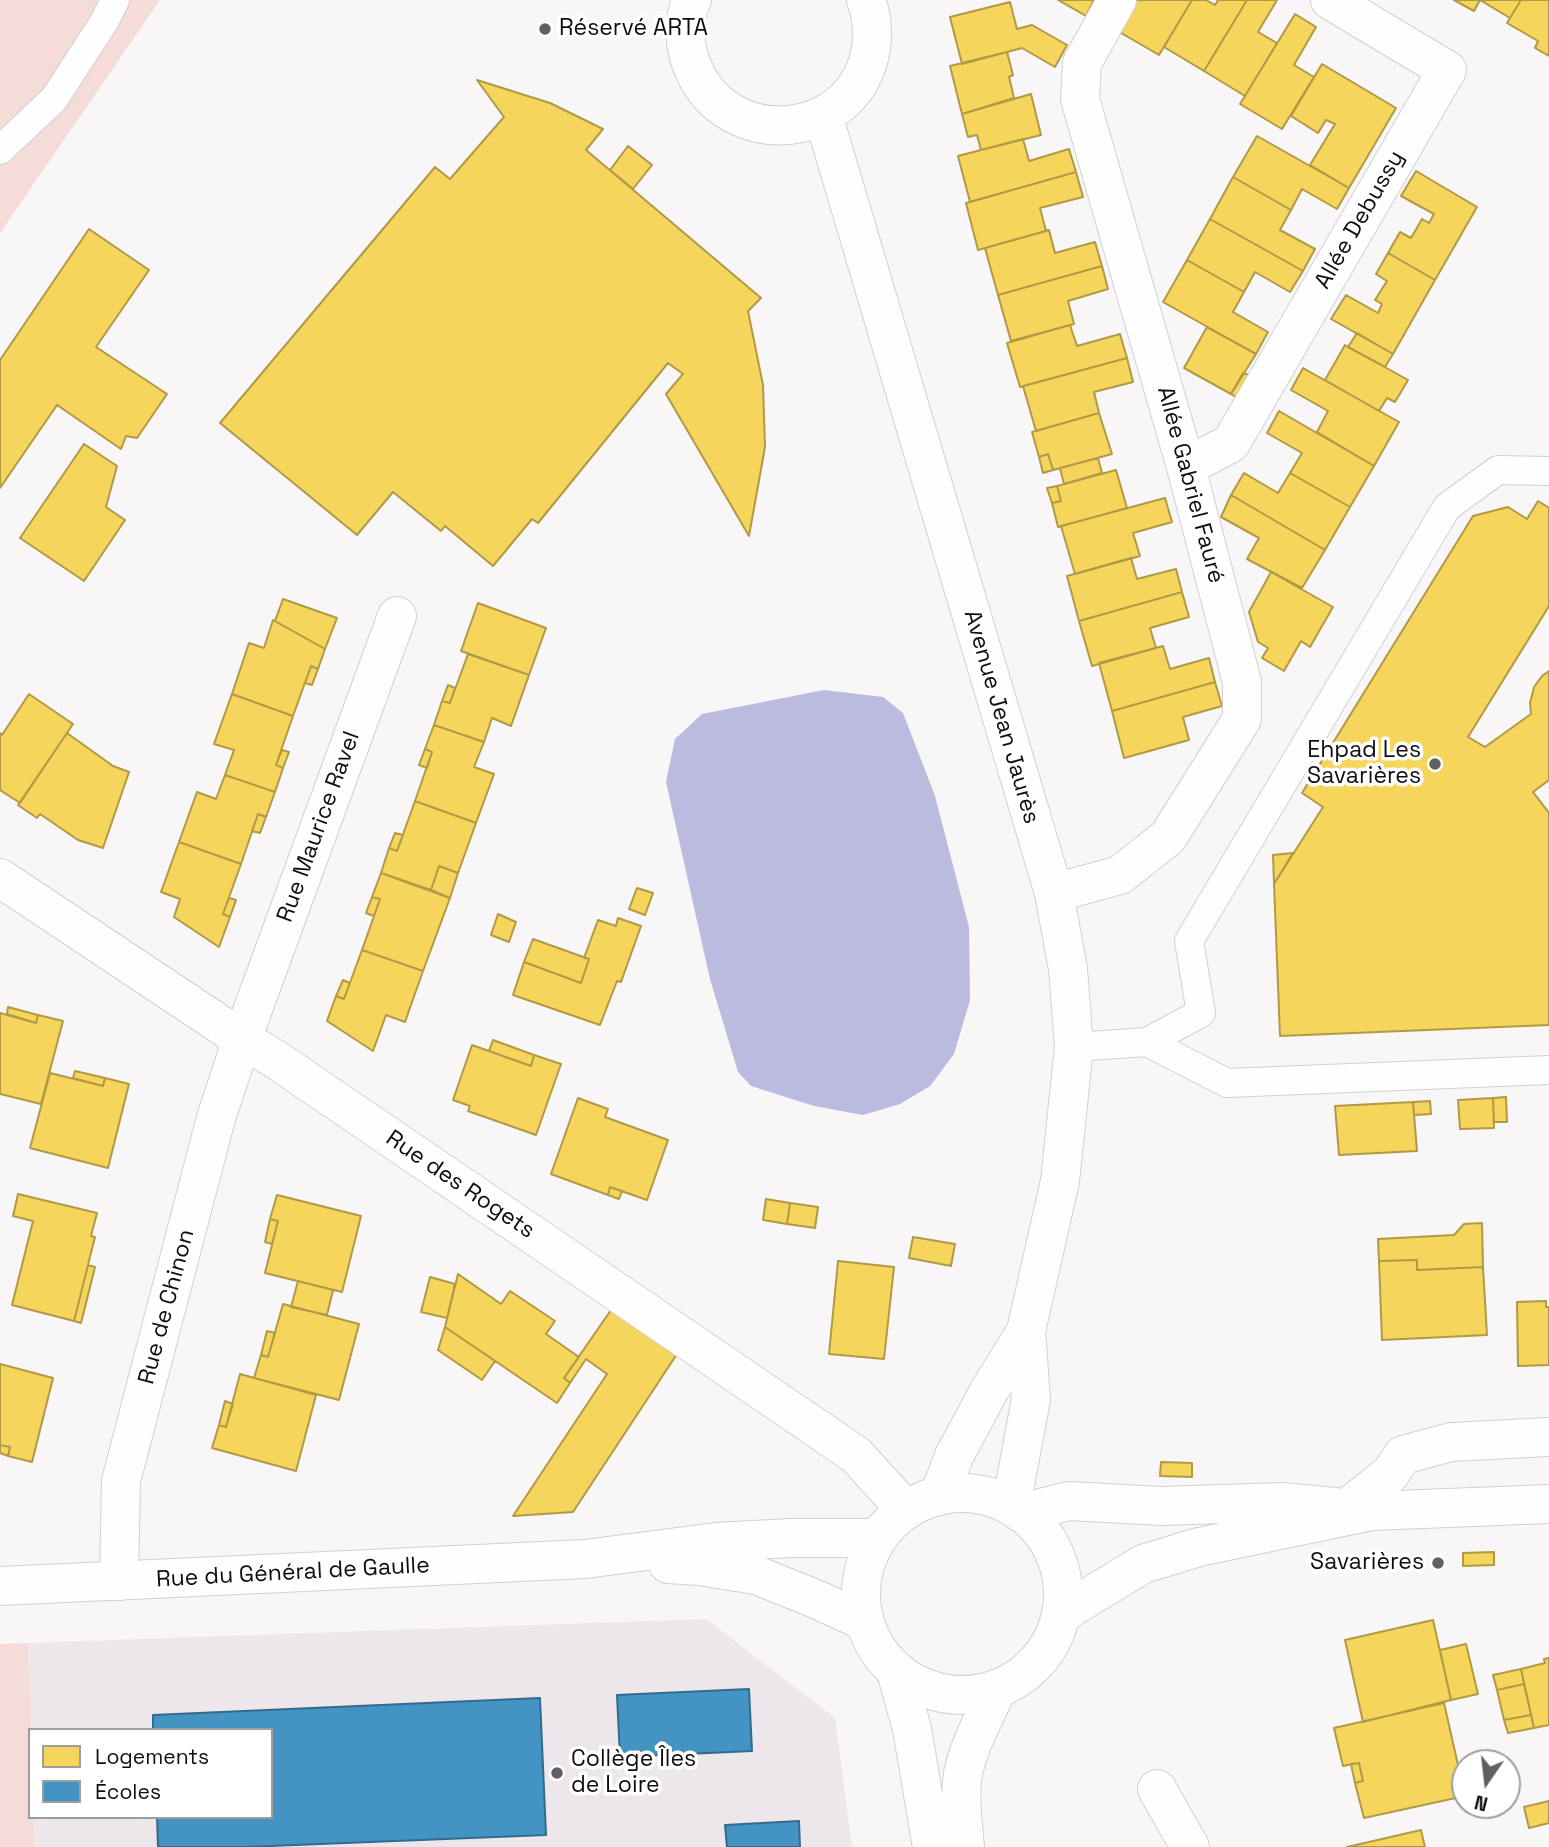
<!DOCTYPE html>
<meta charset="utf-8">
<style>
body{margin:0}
#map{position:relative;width:1549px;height:1847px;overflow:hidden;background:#f8f6f7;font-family:"Space Grotesk",sans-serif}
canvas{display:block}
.legend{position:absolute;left:28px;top:1728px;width:245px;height:91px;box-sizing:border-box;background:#fff;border:2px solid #9f9e9f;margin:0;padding:9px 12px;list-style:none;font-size:21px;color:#0f0d0e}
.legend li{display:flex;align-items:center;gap:14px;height:35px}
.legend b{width:35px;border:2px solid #9f9e9f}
.north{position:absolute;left:1451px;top:1749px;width:70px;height:70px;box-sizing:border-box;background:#fff;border:2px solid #9f9e9f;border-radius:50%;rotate:194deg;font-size:19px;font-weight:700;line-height:28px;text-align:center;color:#0f0d0e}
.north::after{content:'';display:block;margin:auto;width:24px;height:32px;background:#615f60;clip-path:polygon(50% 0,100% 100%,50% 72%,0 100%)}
</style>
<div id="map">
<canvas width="1549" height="1847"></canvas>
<ul class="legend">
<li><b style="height:19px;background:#f6d55c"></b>Logements</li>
<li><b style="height:19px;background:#4393c3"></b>Écoles</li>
</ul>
<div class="north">N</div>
</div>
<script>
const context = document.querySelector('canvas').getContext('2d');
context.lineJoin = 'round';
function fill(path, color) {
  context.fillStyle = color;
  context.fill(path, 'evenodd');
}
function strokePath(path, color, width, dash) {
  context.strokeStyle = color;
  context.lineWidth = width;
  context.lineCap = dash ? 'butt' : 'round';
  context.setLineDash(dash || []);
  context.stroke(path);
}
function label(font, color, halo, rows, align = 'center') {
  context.font = font + ' "Space Grotesk",sans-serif';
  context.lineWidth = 7;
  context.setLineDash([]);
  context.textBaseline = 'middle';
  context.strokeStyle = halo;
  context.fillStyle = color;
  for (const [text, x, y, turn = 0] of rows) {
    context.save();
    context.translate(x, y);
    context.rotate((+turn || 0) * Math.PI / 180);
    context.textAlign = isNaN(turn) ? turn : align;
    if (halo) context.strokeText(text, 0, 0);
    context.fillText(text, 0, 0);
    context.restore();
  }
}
fill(new Path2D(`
 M706,1619L835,1718L852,1847H35L34,1817H271V1730H31L28,1643Z`), '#ede6eb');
fill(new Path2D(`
 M0,0H160L0,233Z
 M28,1643L31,1730H30V1817H34L35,1847H0V1644Z`), '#f6dcd9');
fill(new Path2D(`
 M824,690L883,697L903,713L935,796L969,927L970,1000L954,1054L930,1086L900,1104L863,1115L814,1106L751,1086L738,1072L710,979L666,782L675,739L702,714Z`), '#babbde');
const homes = new Path2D(`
 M1058,0H1094L1086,16Z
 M1134,0H1192L1159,55L1116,30Z
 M1192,0H1206L1215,5L1218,0H1247L1204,71L1164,47Z
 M1247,0H1277L1258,32L1277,43L1245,96L1204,71Z
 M1454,0H1521L1510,18L1480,0L1474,11Z
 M1521,0H1549V56L1535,48L1538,41L1507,23Z
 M1010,2L1017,29L1032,25L1067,45L1055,67L1022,48L962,64L950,17Z
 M1295,14L1316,27L1294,65L1314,77L1282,129L1240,104Z
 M1007,52L1013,75L1009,77L1014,98L962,114L950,66Z
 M1322,64L1396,108L1349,188L1310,165L1335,124L1326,120L1318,133L1291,116Z
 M477,80L550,103L603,129L586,150L761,298L748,311L763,385L765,447L749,536L666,394L683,374L668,363L538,523L532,519L493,566L445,526L441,531L393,492L357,535L220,423L435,167L450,179L504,117Z
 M1031,94L1041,135L981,150L977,135L968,137L962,114Z
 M1257,136L1349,188L1337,209L1302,189L1291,210L1233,177Z
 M1023,139L1029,161L1069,149L1076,172L970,202L958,156Z
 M628,146L652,165L633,189L610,170Z
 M1416,171L1477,207L1435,280L1388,253L1400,232L1411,238L1422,219L1429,223L1434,214L1401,196Z
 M1076,172L1083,197L1040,208L1046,231L978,250L966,203Z
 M1233,177L1291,210L1280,230L1315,249L1303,271L1210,219Z
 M1210,219L1303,271L1290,292L1255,272L1244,292L1187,260Z
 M89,229L149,270L96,347L167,394L137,438L126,436L121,449L57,405L0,488V360Z
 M1049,230L1055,253L1095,242L1102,266L998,295L985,248Z
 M1388,253L1435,280L1393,354L1331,319L1346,295L1378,313L1382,304L1375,300L1387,281L1376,274Z
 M1187,260L1244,292L1233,312L1268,332L1256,354L1163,302Z
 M1102,266L1108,289L1068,301L1074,324L1011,341L998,295Z
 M1070,325L1077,346L1120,334L1127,358L1020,387L1007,343Z
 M1207,327L1256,354L1231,394L1184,368Z
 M1357,333L1393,354L1385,367L1348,347Z
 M1345,345L1408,380L1395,402L1387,398L1379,411L1325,380Z
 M1127,358L1133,382L1094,392L1099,413L1036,431L1023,386Z
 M1303,368L1399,422L1374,466L1317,432L1328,411L1291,390Z
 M1243,373L1249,375L1237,398L1231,394Z
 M1279,411L1374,466L1350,507L1290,473L1302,453L1267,433Z
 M1099,413L1112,454L1053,470L1048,454L1039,457L1032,432Z
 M84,444L117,466L106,507L125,520L84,581L20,538Z
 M1048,454L1053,470L1043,473L1039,457Z
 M1098,458L1102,473L1064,484L1060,468Z
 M1116,470L1127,508L1058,527L1052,503L1061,501L1057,486Z
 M1244,473L1278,493L1290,473L1350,507L1325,550L1231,495Z
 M1057,486L1061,501L1052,503L1047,488Z
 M1231,495L1325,550L1302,588L1247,559L1259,538L1221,517Z
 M1165,498L1172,522L1133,533L1140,556L1075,574L1061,526Z
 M1538,501L1549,508V606L1468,737L1485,747L1531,714L1530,703L1534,687L1542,676L1549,671V780L1533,792L1549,813V1025L1280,1036L1274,884L1323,807L1302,793L1473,516L1508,507L1527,519Z
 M1131,558L1137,579L1176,569L1182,592L1079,621L1067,576Z
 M1271,572L1333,607L1310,647L1301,641L1284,671L1262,658L1268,648L1258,642L1249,612Z
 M1182,592L1189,617L1150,628L1156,648L1092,666L1079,621Z
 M283,599L337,618L325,649L275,621Z
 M478,603L546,628L529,675L461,651Z
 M273,620L325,649L318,669L311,666L293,716L232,694L249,643L264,648Z
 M1163,646L1170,669L1209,658L1215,682L1112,711L1099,663Z
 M468,654L529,675L511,726L492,718L484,742L434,725L442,701L450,703Z
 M311,666L318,669L312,685L305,683Z
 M1215,682L1222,706L1183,717L1189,740L1124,758L1112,711Z
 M448,685L455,688L450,703L442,701Z
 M29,694L73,724L20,803L0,790V733L2,735Z
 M232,694L293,716L276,765L283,768L275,792L225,775L234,750L214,744Z
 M434,725L484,742L474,767L494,774L476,823L415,801L432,752L425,749Z
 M67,733L113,766L129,772L103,848L78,840L40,814L37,818L18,805Z
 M425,749L432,752L427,768L419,765Z
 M282,750L289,752L283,768L276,765Z
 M225,775L275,792L266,817L258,814L241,864L179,842L197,792L216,799Z
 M415,801L476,823L458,873L439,866L431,890L381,873L389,848L397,851Z
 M258,814L266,817L260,833L252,831Z
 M395,833L403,835L397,851L389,848Z
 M179,842L241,864L223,914L230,917L219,947L174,917L180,899L161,892Z
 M1293,853L1274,884L1273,855Z
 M439,866L458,873L450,898L431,890Z
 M381,873L450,898L423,971L362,950L380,899L372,897Z
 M637,888L653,893L645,915L629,909Z
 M372,897L380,899L374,916L366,913Z
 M229,898L236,900L230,917L223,914Z
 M498,914L516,922L509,942L491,935Z
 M618,918L641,926L621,982L617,981L600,1025L513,995L524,962L581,983L589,959L584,958L598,920L616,926Z
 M533,939L589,959L581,983L524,962Z
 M362,950L423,971L405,1022L386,1015L373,1051L327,1021L336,996L344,999Z
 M343,980L350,983L344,999L336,996Z
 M8,1007L38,1015L36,1023L7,1014Z
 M0,1013L36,1023L38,1015L63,1021L41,1104L0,1094Z
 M493,1040L534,1055L531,1066L489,1051Z
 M472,1045L531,1066L534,1055L561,1064L536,1135L468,1111L470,1106L453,1100Z
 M75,1071L105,1078L103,1086L73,1078Z
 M50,1073L103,1086L105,1078L129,1084L108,1168L30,1148Z
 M1506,1097L1507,1122H1494L1493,1098Z
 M578,1098L608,1109L605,1117L668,1140L647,1200L610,1187L608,1195L551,1174Z
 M1493,1098L1494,1128L1460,1129L1458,1100Z
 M1430,1101L1431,1114L1414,1115L1413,1102Z
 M1413,1102L1417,1151L1339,1155L1335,1106Z
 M610,1187L622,1191L619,1199L608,1195Z
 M18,1194L97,1213L91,1236L95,1237L74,1321L12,1305L33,1221L13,1216Z
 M277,1195L361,1216L342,1292L265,1273L278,1221L270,1219Z
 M766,1199L790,1203L787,1224L763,1220Z
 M790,1203L818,1207L815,1228L787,1224Z
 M270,1219L278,1221L272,1244L265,1242Z
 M1482,1223L1483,1267L1417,1270V1260L1379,1261L1378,1239L1454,1235L1464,1224Z
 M913,1237L955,1244L951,1266L909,1258Z
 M1417,1260V1270L1483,1267L1487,1335L1382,1340L1379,1261Z
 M838,1261L894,1267L884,1359L829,1354Z
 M88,1265L95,1267L81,1323L74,1321Z
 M458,1274L501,1304L510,1291L555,1321L546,1334L579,1357L564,1378L570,1383L557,1403L445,1327Z
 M430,1277L455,1284L447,1318L421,1312Z
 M298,1281L333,1290L327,1315L291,1307Z
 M1546,1301V1307H1549V1365L1518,1366L1517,1302Z
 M283,1304L359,1324L339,1400L254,1378L261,1355L268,1357Z
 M611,1310L677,1354L573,1512L513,1516L607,1374L586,1359L570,1383L564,1378Z
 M445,1327L495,1361L482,1380L438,1350Z
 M267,1331L275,1333L268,1357L261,1355Z
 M0,1364L53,1378L32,1462L8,1456L10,1447L0,1445Z
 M240,1374L316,1395L296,1471L212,1448L219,1425L226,1427Z
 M225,1401L233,1404L226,1427L219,1425Z
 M0,1445L10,1447L8,1456L0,1453Z
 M1161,1462L1192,1463V1477L1160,1476Z
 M1494,1552V1565L1463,1566V1553Z
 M1433,1620L1451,1700L1363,1722L1345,1640Z
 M1466,1644L1478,1694L1451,1700L1440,1650Z
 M1549,1658V1725L1534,1728L1521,1669L1545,1663L1544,1659Z
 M1521,1669L1524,1684L1497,1690L1493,1675Z
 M1524,1684L1531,1715L1504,1720L1497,1690Z
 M1444,1703L1465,1796L1364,1818L1355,1783L1363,1781L1359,1763L1343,1766L1334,1728Z
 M1531,1715L1534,1728L1508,1733L1504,1720Z
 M1359,1763L1363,1781L1355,1783L1351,1764Z
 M1549,1801V1823L1529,1828L1524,1807Z
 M1421,1830L1425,1847H1347Z`);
fill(homes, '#f6d55c');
strokePath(homes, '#b19945', 2);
const schools = new Path2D(`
 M749,1689L752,1751L620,1757L617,1695Z
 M540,1698L546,1835L245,1847H158L157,1817H271V1730H153V1715Z
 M799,1821L800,1847H727L725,1825Z`);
fill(schools, '#4393c3');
strokePath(schools, '#336b8d', 2);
const service = new Path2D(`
 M0,150L54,99L104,22L115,0
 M1147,1042L1227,1083L1549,1070
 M1074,1047L1147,1042L1201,1013L1189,941L1447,507L1498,470L1549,471`);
const minor = new Path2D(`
 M692,0C682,21 684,47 693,68C729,154 857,140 871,48C873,32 872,15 866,0
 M823,115L1054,893L1068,969L1074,1047L1060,1181L1026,1331L1031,1399L1011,1506
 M1186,467L1231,443L1447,70L1330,0
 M0,878L242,1039L275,1059L856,1455L906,1510
 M1054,893L1120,875L1168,837L1242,719V682L1186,467L1080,99L1082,63L1117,0
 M939,1496L954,1456L989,1391L1026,1331
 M1347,1508L1390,1474L1403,1455L1451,1442L1549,1437
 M119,1581L121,1481L216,1118L242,1039L397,616
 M896,1671L912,1729L932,1847
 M1157,1789L1190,1847
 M965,1847C963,1826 960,1803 962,1781C965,1751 985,1717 997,1689`);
const tertiary = new Path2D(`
 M861 1594a101 101 0 1 1 202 0a101 101 0 1 1-202 0Z
 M1021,1513L1069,1501L1161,1506L1281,1502L1335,1507
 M668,1564L699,1566L756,1575L818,1600L864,1621
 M0,1586L585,1559L716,1542L790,1538H877
 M1061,1614L1143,1564L1199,1547L1372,1511L1549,1504`);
strokePath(service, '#d2d0d1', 30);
strokePath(minor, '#d2d0d1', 40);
strokePath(tertiary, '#d2d0d1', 40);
strokePath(service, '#fefefe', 28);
strokePath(minor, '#fefefe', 38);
strokePath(tertiary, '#fefefe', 38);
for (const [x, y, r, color] of [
 [545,29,7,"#615f60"],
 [1435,764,7,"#615f60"],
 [1438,1563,7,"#615f60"],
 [557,1773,7,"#615f60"]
]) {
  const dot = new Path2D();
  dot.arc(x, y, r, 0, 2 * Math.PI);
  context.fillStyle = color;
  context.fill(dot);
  strokePath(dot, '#fff', 2.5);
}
label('23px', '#0f0d0e', '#fff', [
 ["Réservé ARTA",559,29],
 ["Ehpad Les",1421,751,"right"],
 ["Savarières",1421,777,"right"],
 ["Savarières",1424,1563,"right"],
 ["Collège Îles",571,1760],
 ["de Loire",571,1786]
], 'left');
label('23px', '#0f0d0e', '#fff', [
 ["Allée Debussy",1360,220,-60],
 ["Allée Gabriel Fauré",1190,485,75],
 ["Avenue Jean Jaurès",1001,717,74],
 ["Rue Maurice Ravel",319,827,-70],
 ["Rue des Rogets",460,1185,34],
 ["Rue de Chinon",167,1307,-75],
 ["Rue du Général de Gaulle",293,1573,-3]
]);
</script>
